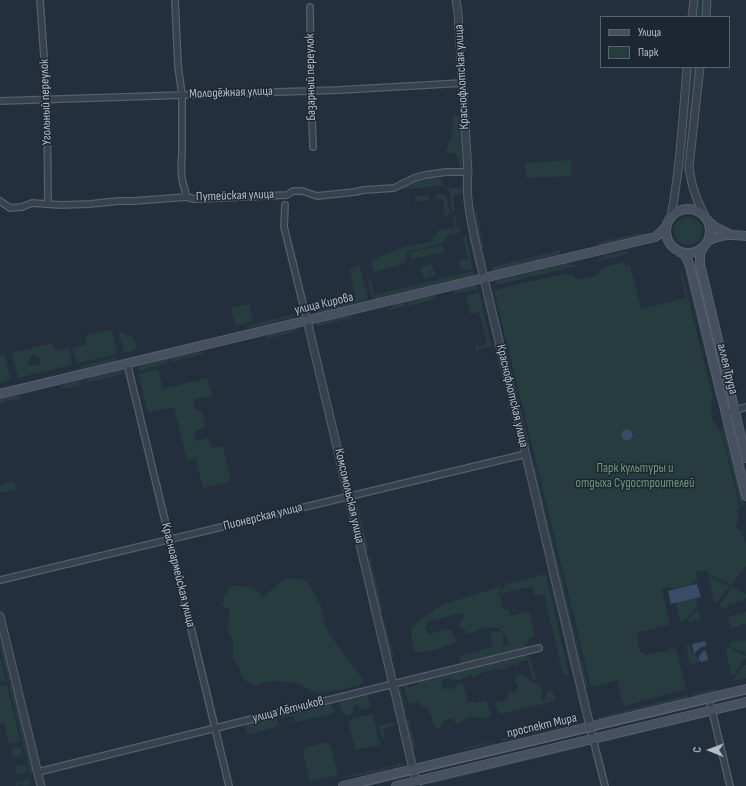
<!DOCTYPE html>
<meta charset="utf-8">
<style>
body{margin:0}
#map{position:relative;width:746px;height:786px;overflow:hidden;background:#242f3e;font-family:"Sofia Sans Condensed",sans-serif}
canvas{display:block}
.legend{position:absolute;left:600px;top:16px;width:130px;height:52px;box-sizing:border-box;background:#1d2633;border:1px solid #59626f;margin:0;padding:5px 7px;list-style:none;font-size:12px;color:#b4bcc9}
.legend li{display:flex;align-items:center;gap:8px;height:20px}
.legend b{width:20px;border:1px solid #59626f}
.north{position:absolute;left:690px;top:730px;width:40px;height:40px;-webkit-text-stroke:3px #1d2633;paint-order:stroke;rotate:271deg;font-size:11px;font-weight:700;line-height:16px;text-align:center;color:#b4bcc9}
.north::after{content:'';display:block;margin:auto;width:14px;height:18px;background:#b4bcc9;clip-path:polygon(50% 0,100% 100%,50% 72%,0 100%)}
</style>
<div id="map">
<canvas width="746" height="786"></canvas>
<ul class="legend">
<li><b style="height:5px;background:#465061"></b>Улица</li>
<li><b style="height:11px;background:#263c3f"></b>Парк</li>
</ul>
<div class="north">С</div>
</div>
<script>
const context = document.querySelector('canvas').getContext('2d');
context.lineJoin = 'round';
function fill(path, color) {
  context.fillStyle = color;
  context.fill(path, 'evenodd');
}
function strokePath(path, color, width, dash) {
  context.strokeStyle = color;
  context.lineWidth = width;
  context.lineCap = dash ? 'butt' : 'round';
  context.setLineDash(dash || []);
  context.stroke(path);
}
function label(font, color, halo, rows, align = 'center') {
  context.font = font + ' "Sofia Sans Condensed",sans-serif';
  context.lineWidth = 3;
  context.setLineDash([]);
  context.textBaseline = 'middle';
  context.strokeStyle = halo;
  context.fillStyle = color;
  for (const [text, x, y, turn = 0] of rows) {
    context.save();
    context.translate(x, y);
    context.rotate((+turn || 0) * Math.PI / 180);
    context.textAlign = isNaN(turn) ? turn : align;
    if (halo) context.strokeText(text, 0, 0);
    context.fillText(text, 0, 0);
    context.restore();
  }
}
fill(new Path2D(`
 M696,0H704L702,17H694Z
 M689,67H698L686,172L684,173L681,172Z
 M453,115C457,115 460,115 462,119L464,167L463,170H461L456,154L446,152L453,130Z
 M571,160V176L526,178L525,163Z
 M421,177L441,179L443,186L402,189Z
 M446,188H458L462,190V193L458,194L453,197L455,210L454,211H452L449,189H446Z
 M438,194L446,195L450,214L445,216L443,198L435,199V197Z
 M417,196H428L430,200L414,202L415,198Z
 M476,209L484,248L481,247L473,215V212Z
 M455,216L457,226L460,227L461,232L448,235L443,243L407,252L406,260L403,264L374,272L371,260L404,247L431,242L439,230L455,228L453,217Z
 M674 231a14 14 0 1 1 28 0a14 14 0 1 1-28 0Z
 M644,232L645,236L600,246L596,243Z
 M466,235L473,268L461,271L459,261L468,259L463,236Z
 M468,235H471L478,267L476,268Z
 M442,245L444,252L411,259L409,253Z
 M561,250L559,255L493,271L492,267Z
 M625,251L628,252V254L597,261V260L606,255Z
 M625,262L626,266L630,265L641,309L686,298L680,271L682,272L713,398C707,407 713,425 721,432L740,508L737,510L739,520L737,522L736,526L738,530L742,531L744,541L746,542V566L737,577L735,578V581L732,585L727,583L726,581H723L708,574L707,570L696,572L698,581L692,582V585L673,590L672,587L662,589L670,625L663,626V625L657,626V628L638,632L639,636L637,637L640,652H643L644,655L663,651V652L669,651V649L676,648L686,689L624,706L617,680L591,687L494,290L567,273L569,275L573,274L575,278L580,279L597,275L600,272L601,268Z
 M432,264L435,276L424,279L421,267Z
 M566,264L576,265V266L497,285L496,281Z
 M359,265L360,267L368,298L367,300L315,313L314,309L356,299L350,269Z
 M696,270H698L729,399L726,400L694,271Z
 M473,271L474,275L374,299L372,296L368,280L370,279L374,295Z
 M685,272H687L719,398L716,399Z
 M476,285L477,289L455,294L454,290Z
 M492,291L530,447L527,448L489,292Z
 M479,292L492,346L476,350L475,347L487,344L479,312L470,314L466,296Z
 M486,293L506,380L503,381L482,294Z
 M433,295H435V299L408,306L407,301Z
 M404,302L405,306L387,311V308L392,307L395,304Z
 M249,304L253,321L235,326L231,308Z
 M294,314L295,317L249,328L245,326Z
 M348,315H350L352,318L317,326V322Z
 M297,328L298,331L266,339V337L268,335Z
 M109,330L112,332L117,354L79,363L76,361L72,348L87,344L85,336Z
 M119,333H123L125,335L133,336L134,342H136L137,344L135,350L125,353L124,351Z
 M53,343L55,351L69,348L72,363L71,365L18,378L12,354L14,352ZM33,355L37,357V358H41L40,363C37,366 33,366 29,365L27,362L30,361V357Z
 M199,351L201,352L203,354L172,362L171,358Z
 M3,355L5,356L10,378V380L0,383V356Z
 M118,357L117,359L115,361L84,368H82L80,366Z
 M167,359L168,363L138,371V368L140,366Z
 M158,369L163,389L207,378L212,395L193,400L196,411L201,410L206,428L194,431L196,441L209,438L212,448L223,446L231,481L203,488L196,458L187,460L174,407L148,413L138,374Z
 M119,371L125,372L127,373L86,383L88,379L90,378Z
 M78,381H80L81,385L63,389L60,386L61,385Z
 M504,386H507L515,420L512,421Z
 M16,395L19,396L20,397L19,399L7,401L0,404V399Z
 M733,417L734,418L746,468V486L730,418Z
 M721,426H724L744,506H741Z
 M535,466L581,658H579L532,467Z
 M14,481L16,489L0,493V485Z
 M357,504L369,551H367L365,550L355,506V505Z
 M369,557H370L383,610L380,611L368,560Z
 M546,574L569,674L563,675L544,594L535,596L532,586L502,594L501,592L506,584Z
 M552,574L575,673L572,674L548,575Z
 M709,576L722,583L723,585L726,584L730,586L728,590L725,591V593L717,603L714,601Z
 M286,578L301,579L308,582L321,606L325,623L328,632L362,678V683L359,685L340,690L318,693L298,684L280,681L265,682L254,686L243,679L240,670L233,658V640L227,630L230,609L223,606L224,596L230,586C246,586 252,586 264,597L273,588Z
 M502,586L499,592L503,610L509,609L510,616L529,611L535,636L528,638L529,643L526,644L527,648L461,664L459,656L493,647L490,636L493,632L497,631L502,632L504,636L503,646L509,644C501,619 487,628 468,634L465,630L460,629L458,625L465,616L462,613C450,615 439,619 427,622L425,630L429,634L447,629L452,631L456,641C445,648 427,653 415,652L411,637L412,628L419,620L442,605Z
 M732,587L737,589L738,592L741,591L746,594V598H744L743,601L740,602L739,600L737,601L736,604H733L730,603L729,606L724,608L719,605L727,595H729V592Z
 M177,589L179,590L201,680L200,681Z
 M696,598L697,607L684,621L680,622L676,603Z
 M698,609L700,619L689,622L688,619Z
 M746,612V624L731,628L728,617Z
 M193,617L218,720L216,721L191,619Z
 M384,618L394,657L391,658L382,619Z
 M742,639H744L746,641V654L743,651H740L729,646L732,641H737L739,642L742,641Z
 M2,642L4,643L12,679L11,680L8,681L0,647V643Z
 M686,645H690L691,651L702,662L690,664Z
 M728,647L740,653L741,655H744L746,656V659L743,661L742,664L732,677L726,651Z
 M526,655L530,658L536,679L534,680H533L528,660L521,662L516,666L512,665L507,667L505,669L501,670L496,669L481,673L474,677L471,675C464,677 459,681 452,681L449,678L441,680L443,688L445,689L457,688V684L463,683L468,702H474L476,703L484,701L487,702L491,716L481,719L475,716L464,719L461,722L456,724L453,718C446,719 443,720 442,727L437,729L435,728L429,710L420,705L418,702L408,704L403,685L406,684L408,687L418,684L419,680Z
 M0,660H1L6,680L5,681H0Z
 M579,660H582L588,687L586,688Z
 M744,665H746V678L733,681V680Z
 M517,675C518,675 520,674 521,675C523,675 540,686 542,688V695L541,700L543,701L545,700L546,692L552,690L555,701L501,714L498,713L495,703L496,702L507,700L508,693L516,691L518,687C516,683 514,679 517,675Z
 M577,680L584,711L581,712L574,681Z
 M11,683L14,684L27,739L25,740L26,743H28L34,771L32,774L30,775L9,684Z
 M7,685L20,741L18,742L9,744L4,723L0,724V686Z
 M401,688L407,713L405,714L399,689Z
 M716,688L717,692L694,698L693,694Z
 M367,692L371,708L364,709H360L358,705H355L353,707C353,709 353,712 352,714C350,717 345,716 343,713C340,710 340,703 339,699Z
 M688,695V699L599,720V717Z
 M333,701V703L331,704L332,709L335,708L334,713L288,724V723L295,721L294,716L282,718L281,713Z
 M371,714L373,715L380,744L379,745L357,750L355,749L349,725V721L353,718Z
 M276,716L279,726L247,735L245,724Z
 M406,720H409L416,747L412,748Z
 M677,720L679,724L605,742L604,738Z
 M579,721V723L501,741V739Z
 M394,722L395,726L383,729L385,737L382,738L379,726Z
 M495,741V742L463,750L462,748Z
 M327,742L330,745L338,775L310,782L303,753L306,747Z
 M584,742L585,747L431,784L430,780Z
 M21,747L23,755L13,758L11,749Z
 M403,763L404,765C398,767 393,767 387,768L386,770L354,777L353,776L345,778L344,777Z
 M25,764L27,772L17,775L15,766Z
 M30,779L31,785L23,786V784L16,786L15,783Z`), '#263c3f');
fill(new Path2D(`
 M621.5 435a5.5 5.5 0 1 1 11 0a5.5 5.5 0 1 1-11 0Z
 M697,584L701,597L671,604L668,591Z
 M705,641L706,646L701,647L694,654L692,644Z
 M703,651H706L708,660L702,662L699,659V656Z`), '#394c67');
const minor = new Path2D(`
 M40,0L47,99L48,204
 M175,0L178,66L182,95V155C181,164 181,175 183,184C185,189 186,192 186,197
 M310,7L311,90L313,147
 M0,101L340,90L463,83
 M0,201L10,208L22,207L32,203L61,205L90,204L118,201H134L186,197L195,199L287,195L293,191H302L317,196L355,192L364,190L394,188L414,178L425,175L446,172H468
 M285,205L284,227L307,320
 M127,363L229,786
 M732,411L746,407
 M0,580L526,454
 M709,698L730,786
 M593,739L605,786
 M38,772L539,648`);
const tertiary = new Path2D(`
 M456,0L458,13L468,172C464,204 477,246 484,278L593,739
 M692,17L694,0
 M706,17L707,0
 M700,67L689,167C692,188 696,199 706,218
 M671,217C680,168 683,117 687,67
 M307,320L417,786
 M0,616L41,786`);
const secondary = new Path2D(`
 M666 231a22 22 0 1 1 44 0a22 22 0 1 1-44 0Z
 M708,221L715,227L729,234
 M708,241C723,234 730,234 746,236
 M703,248L700,253V264L746,458
 M680,252L685,255L690,266L746,496
 M0,394L655,237L659,234L667,225
 M343,786L746,689
 M396,786L746,702`);
strokePath(minor, '#565f6c', 8);
strokePath(tertiary, '#565f6c', 9);
strokePath(secondary, '#565f6c', 10);
strokePath(minor, '#38414e', 5.5);
strokePath(tertiary, '#38414e', 7);
strokePath(secondary, '#465061', 8);
strokePath(new Path2D(`
 M365,786L746,694`), '#5a6575', 1);
label('13px', '#b4bcc9', '#1d2633', [
 ["Базарный переулок",311,77,-91],
 ["Краснофлотская улица",462,77,-93],
 ["Молодёжная улица",231,93,-2],
 ["Угольный переулок",46,102,-92],
 ["Путейская улица",235,196,-2],
 ["улица Кирова",324,304,-13],
 ["аллея Труда",727,369,76],
 ["Краснофлотская улица",512,396,77],
 ["Комсомольская улица",349,496,77],
 ["Пионерская улица",263,517,-14],
 ["Красноармейская улица",178,575,76],
 ["улица Лётчиков",288,710,-14],
 ["проспект Мира",542,726,-13]
]);
label('13px', '#6b9a76', '#1d2633', [
 ["Парк культуры и",635,469],
 ["отдыха Судостроителей",635,484]
]);
</script>
